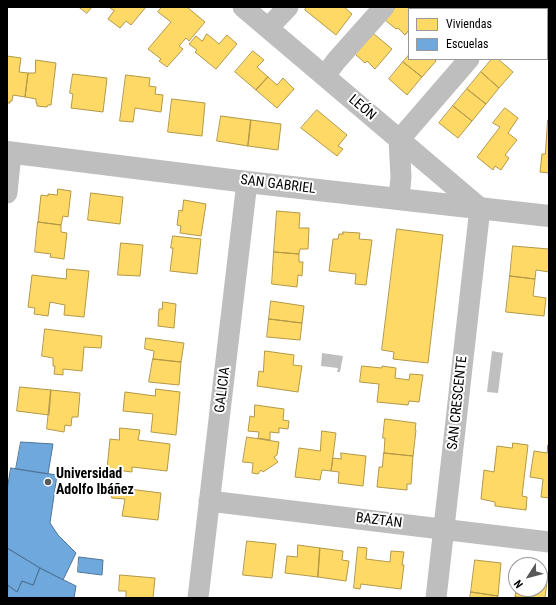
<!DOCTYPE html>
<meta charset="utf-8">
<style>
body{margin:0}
#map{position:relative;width:556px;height:605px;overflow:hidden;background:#fff;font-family:"Roboto Condensed",sans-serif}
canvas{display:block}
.frame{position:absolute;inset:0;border:8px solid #000;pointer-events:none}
.legend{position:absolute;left:408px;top:8px;width:140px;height:52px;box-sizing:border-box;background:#fff;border:1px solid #999;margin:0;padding:5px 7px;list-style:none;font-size:12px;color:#000}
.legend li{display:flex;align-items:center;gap:8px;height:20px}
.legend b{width:20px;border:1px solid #999}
.north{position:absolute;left:508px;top:557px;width:40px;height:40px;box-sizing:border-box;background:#fff;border:1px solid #999;border-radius:50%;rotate:234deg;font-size:11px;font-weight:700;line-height:16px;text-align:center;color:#000}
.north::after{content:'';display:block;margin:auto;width:14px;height:18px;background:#595959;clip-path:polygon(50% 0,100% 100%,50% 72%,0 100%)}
</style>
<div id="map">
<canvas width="556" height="605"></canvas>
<div class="frame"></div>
<ul class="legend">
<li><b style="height:11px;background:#ffd966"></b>Viviendas</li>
<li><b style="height:11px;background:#6fa8dc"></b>Escuelas</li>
</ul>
<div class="north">N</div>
</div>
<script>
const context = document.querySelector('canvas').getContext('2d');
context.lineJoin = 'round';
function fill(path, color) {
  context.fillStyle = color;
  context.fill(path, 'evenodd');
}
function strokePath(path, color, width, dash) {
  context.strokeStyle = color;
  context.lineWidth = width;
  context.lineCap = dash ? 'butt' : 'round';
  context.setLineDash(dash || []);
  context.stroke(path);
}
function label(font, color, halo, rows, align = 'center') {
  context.font = font + ' "Roboto Condensed",sans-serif';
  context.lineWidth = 4;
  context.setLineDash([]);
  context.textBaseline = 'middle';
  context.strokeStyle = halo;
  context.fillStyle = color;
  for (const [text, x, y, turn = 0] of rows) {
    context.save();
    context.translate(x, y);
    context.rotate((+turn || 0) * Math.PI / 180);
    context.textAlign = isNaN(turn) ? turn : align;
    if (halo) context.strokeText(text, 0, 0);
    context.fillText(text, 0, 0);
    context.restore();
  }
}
fill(new Path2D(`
 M492,351L503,353L498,393L487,392Z
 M322,353L343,356L340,372H337L338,368L321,366Z`), '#bfbfbf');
const homes = new Path2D(`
 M79,7H92L87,13Z
 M109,7H146L131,25L126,21L120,28L108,19L114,11Z
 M162,7H187L205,22L189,41L186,38L179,46L183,49L167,67L159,61L161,59L148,49L171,22L158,12Z
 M307,7H344L352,14L336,35L305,10Z
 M396,7H409L411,9H409V30L405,35L398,28L396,29L385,20Z
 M409,7H429L427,9H411Z
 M462,7H486L484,9H465Z
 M486,7H501L503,9H484Z
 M538,7H549V13L547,14V9H541Z
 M207,34L219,44L227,35L237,44L216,69L195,52L197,50L189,44L196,36L202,41Z
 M374,34L392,49L375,69L367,61L365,63L355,54Z
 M253,51L264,60L257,67L268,77L256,90L235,72Z
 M409,55V59H434L436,61L422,77L403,62Z
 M7,56L21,58L19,72L28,73L25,97L13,95L12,101H10V103H7Z
 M492,59H498L513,72L499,88L481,72Z
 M36,60L56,63L51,105H48L47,107L37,106V103H36V99L25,97L28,73H35Z
 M403,62L422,77L407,95L389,79Z
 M481,72L499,88L486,104L467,89Z
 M73,74L107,78L103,112L71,108L73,94L70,93Z
 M126,75L150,78L149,86L156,87L155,94L163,95L161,112L135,108L133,122L120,121Z
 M268,77L277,85L283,78L294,89L277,108L256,90Z
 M467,89L486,104L472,121L453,106Z
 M172,99L205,103L202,136L168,132Z
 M453,106L472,121L458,138L439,123Z
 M505,108L518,118L508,133L517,140L505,155L509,158L501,170L495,166L493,170L477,157L500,127L493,123Z
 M317,110L347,135L338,146L343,149L337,156L301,128Z
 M221,116L251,120L248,146L217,141Z
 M251,120L281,124L278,150L248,146Z
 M548,120H549V173L540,172L542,154H545Z
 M58,189L71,191L68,217L63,216L61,225L38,222L41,195L48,196V194L57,195Z
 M91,193L123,197L120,224L88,220Z
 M184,200L206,204L201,236L180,233L181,226L177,225L179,210L182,211Z
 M277,211L300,213L299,228H309L308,249H300L299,254L274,252Z
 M38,222L61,225V232L67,233L64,259L50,257L51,254L35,252Z
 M397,229L443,235L428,363L393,359L394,352L382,350Z
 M343,232L360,233L359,239L372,240L366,285L355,284L356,274L329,271L333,239H338L339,234H343Z
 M173,236L201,239L197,274L170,271L173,248H171Z
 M121,243L143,245L140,276L118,275Z
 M513,246L549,249V272L536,270L535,279L510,276Z
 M274,252L299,254V262H303L302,276L298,275L297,287L272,284Z
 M67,269L89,271L84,317L64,315L65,305L50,302L48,316L34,314L35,308L28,307L32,275L66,279Z
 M510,276L535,279L533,296L546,298L544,316L506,312Z
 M271,301L304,306L302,323L269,319Z
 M163,302L176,304L174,328L158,326L159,309H162Z
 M269,319L302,323L300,340L267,337Z
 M45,329L102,336L101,348L84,347L82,371L63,369V375L54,374L55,366H53V358L42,356Z
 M146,338L184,343L181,362L153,359L154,351L145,349Z
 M265,351L294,355L293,365L302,366L298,392L257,386L259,371L263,372Z
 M153,359L181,362L179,385L149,382Z
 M362,366L382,368V366L396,368L395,378L409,380L410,374L423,375L419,402L409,401L408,405L377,402L379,384L360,382Z
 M20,387L51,390L49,415L17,411Z
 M156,389L180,392L176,435L151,432L153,414L123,411L125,392L155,396Z
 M51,390L80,393L78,417H72L71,426L65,425L64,432L47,429Z
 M255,405L284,409L283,420L289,421L288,429L279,428V433L270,432V440L258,438L259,432L248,431L250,416L254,417Z
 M385,419L416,423L415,430H416L413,456L384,453L385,438H383Z
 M120,428L140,430L138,440L170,444L167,471L132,467V472L107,469L110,439L119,440Z
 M322,431L336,433L331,471L322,470L320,480L295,477L299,448L320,451Z
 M247,437L279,442L277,455L274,457L278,462L263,472L261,470L258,474L252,473L253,463L243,462Z
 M513,443L528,445L522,496L527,497L526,510L495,506V502L481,499L484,470L494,472L497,446L512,448Z
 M548,445H549V498L541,497L543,479L530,477L534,451L547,453Z
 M341,453L366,456L363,486L338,483L339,472L331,471L333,458L341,459Z
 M384,453L413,456L411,484H407V490L377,487L379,467H382Z
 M113,487L161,493L158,520L122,516L125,499L112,498Z
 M247,541L276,544L272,578L243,575Z
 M298,545L320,548L318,577L285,573L287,556L297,557Z
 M358,547L367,548L366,559L390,562L391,551L404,552L402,565H404L401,589L361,584L360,589L354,588Z
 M320,548L343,551L342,560L349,561L346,581L318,577Z
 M475,560L501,563L498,596L471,592Z
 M540,572L548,573L545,598L515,597L516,589H540Z
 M120,575L155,578L153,598H126V591H119Z
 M471,592L498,596L497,598H470Z`);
fill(homes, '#ffd966');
strokePath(homes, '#b29847', 1);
const schools = new Path2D(`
 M21,442L53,444L48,474L16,469Z
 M11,468L57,475L50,523L58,535L76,553L63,580L40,568L7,548V491Z
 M7,548L40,568L33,585L22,581L17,592L7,585Z
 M79,557L103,560L102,575L78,572Z
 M40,568L76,586L74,598H7L8,585L17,592L22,581L33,585Z`);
fill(schools, '#6fa8dc');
strokePath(schools, '#4e769a', 1);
strokePath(new Path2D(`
 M243,7L480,208L436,598
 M268,28L288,7
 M325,76L336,61L384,7
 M7,193L11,153
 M399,199L401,177L399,140L469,59
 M209,501L549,542
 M198,598L247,182`), '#bebebe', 21);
strokePath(new Path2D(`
 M7,152L247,182L549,216`), '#bebebe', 22);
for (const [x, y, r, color] of [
 [48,482,4,"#595959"]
]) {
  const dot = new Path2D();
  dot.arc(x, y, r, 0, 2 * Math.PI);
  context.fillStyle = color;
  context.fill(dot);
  strokePath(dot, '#fff', 1.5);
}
label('14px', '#000', '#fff', [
 ["LEÓN",362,108,40],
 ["SAN GABRIEL",278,185,7],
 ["GALICIA",223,390,-83],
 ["SAN CRESCENTE",458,403,-84],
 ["BAZTÁN",379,521,7]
]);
label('bold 14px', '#000', '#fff', [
 ["Universidad",56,474],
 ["Adolfo Ibáñez",56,490]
], 'left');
</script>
